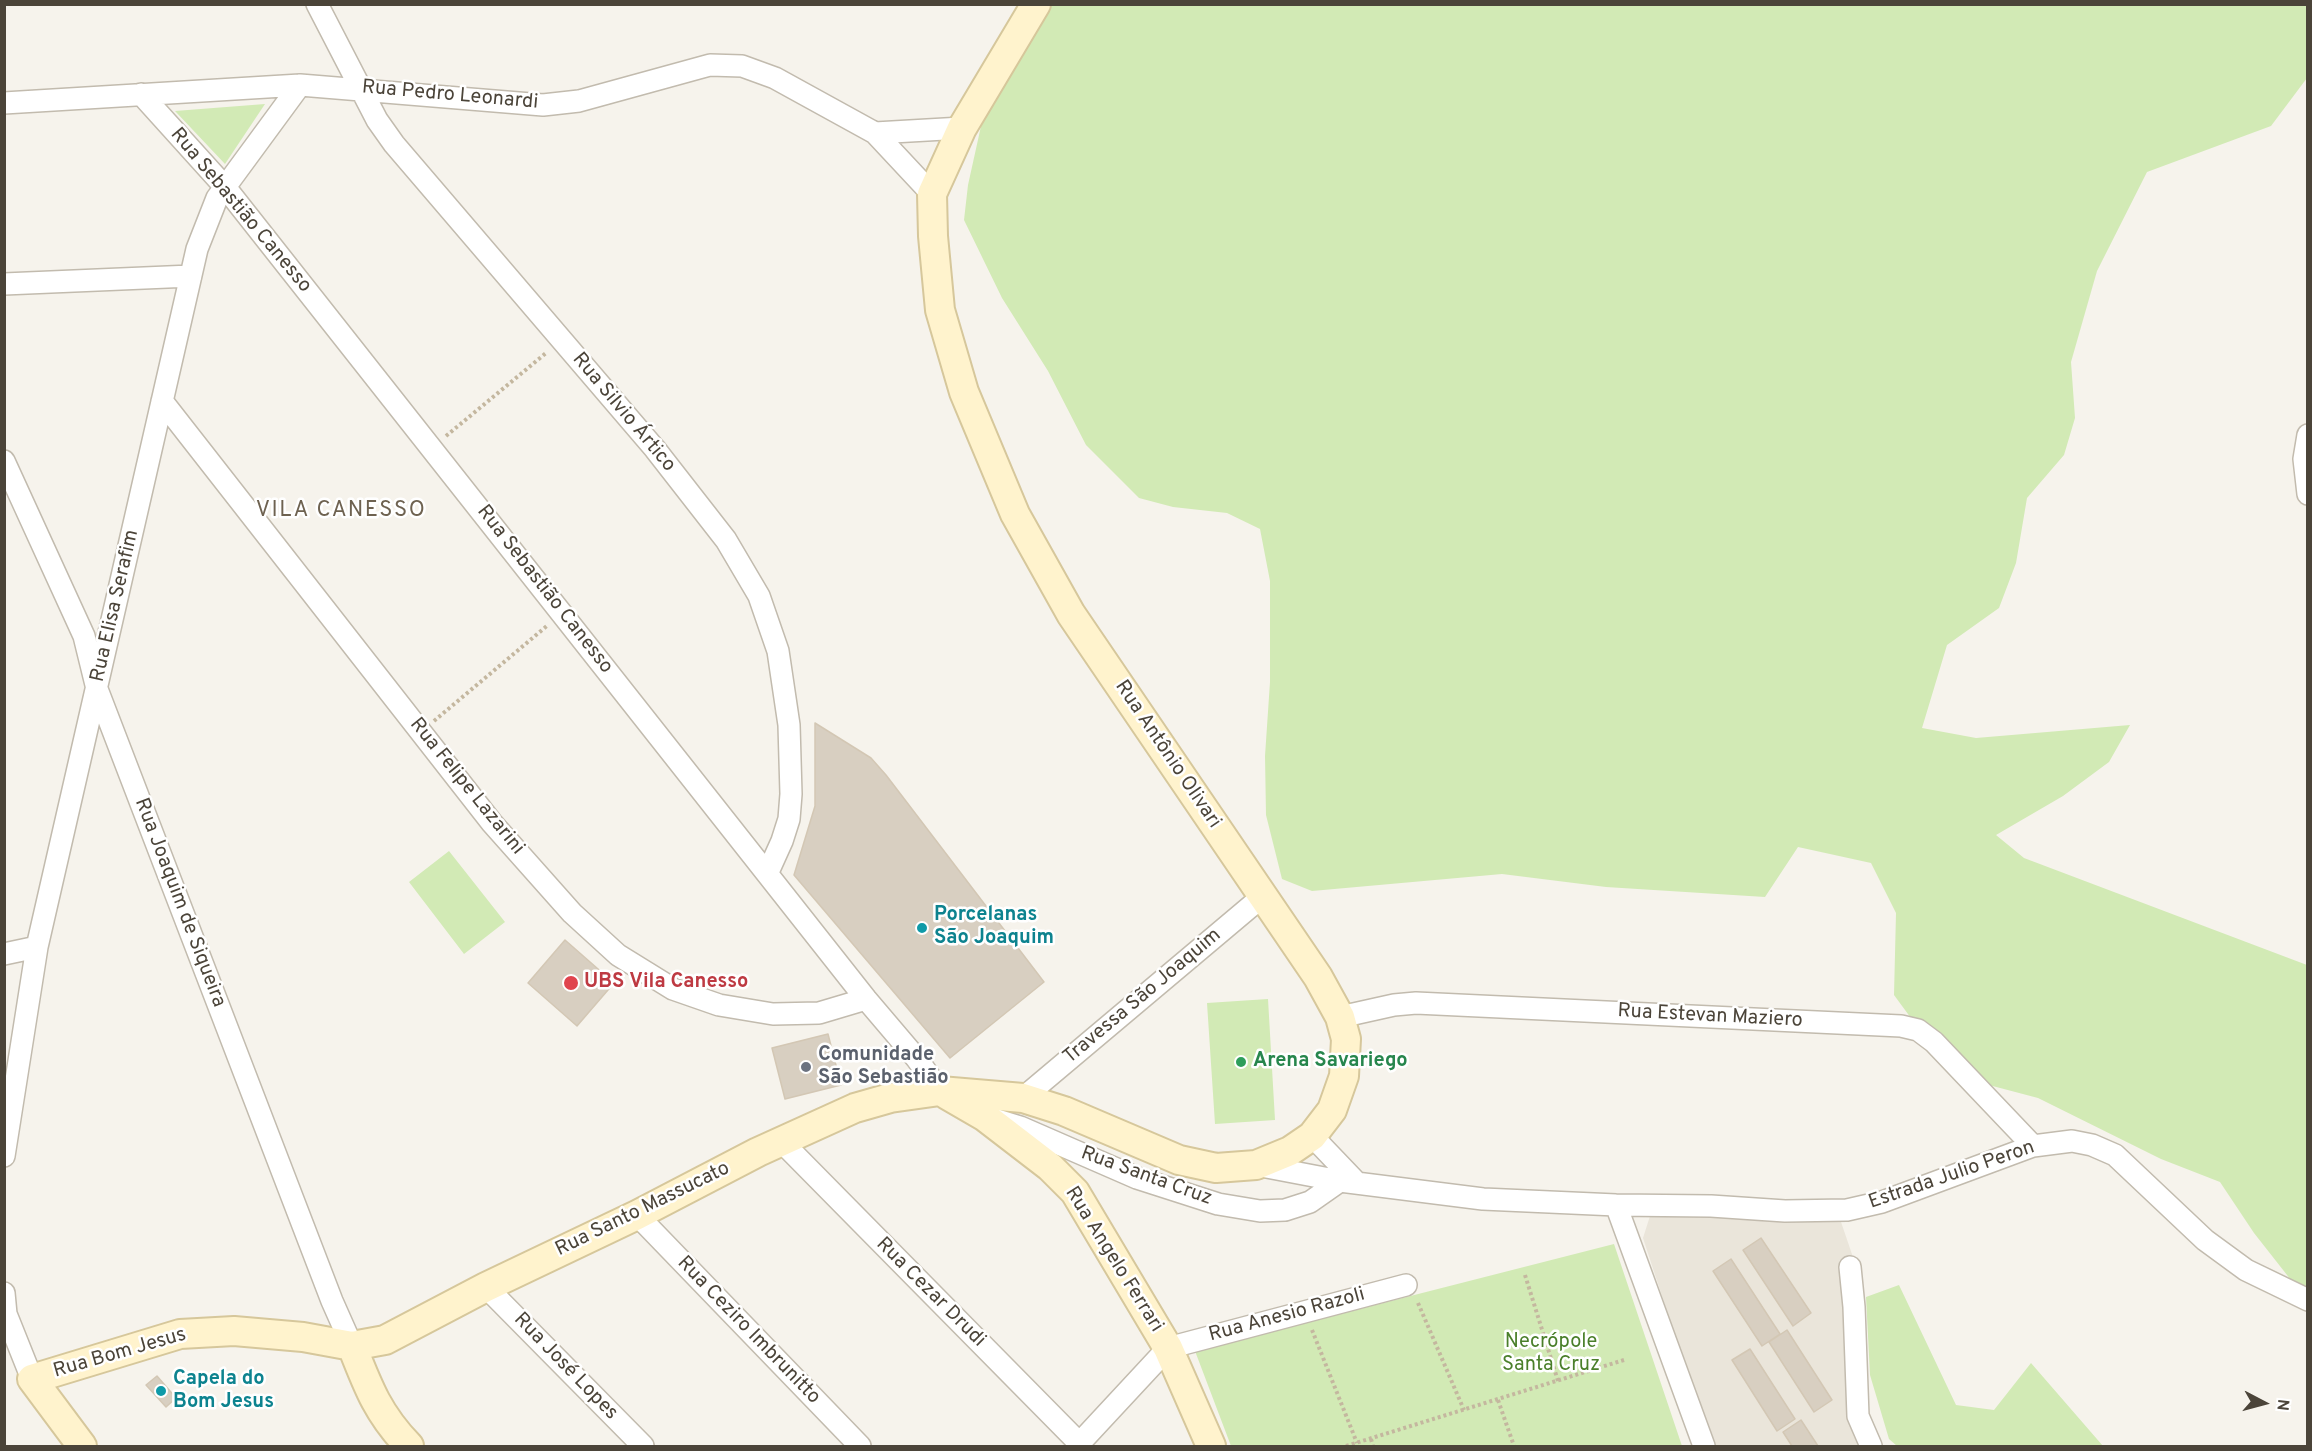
<!DOCTYPE html>
<meta charset="utf-8">
<style>
body{margin:0}
#map{position:relative;width:2312px;height:1451px;overflow:hidden;background:#f6f3ec;font-family:Overpass,sans-serif}
canvas{display:block}
.frame{position:absolute;inset:0;border:6px solid #4b4439;pointer-events:none}
.north{position:absolute;left:2234px;top:1373px;width:60px;height:60px;-webkit-text-stroke:4px #fff;paint-order:stroke;rotate:96deg;font-size:16px;font-weight:700;line-height:24px;text-align:center;color:#4b4439}
.north::after{content:'';display:block;margin:auto;width:21px;height:27px;background:#4b4439;clip-path:polygon(50% 0,100% 100%,50% 72%,0 100%)}
</style>
<div id="map">
<canvas width="2312" height="1451"></canvas>
<div class="frame"></div>
<div class="north">N</div>
</div>
<script>
const context = document.querySelector('canvas').getContext('2d');
context.lineJoin = 'round';
function fill(path, color) {
  context.fillStyle = color;
  context.fill(path, 'evenodd');
}
function strokePath(path, color, width, dash) {
  context.strokeStyle = color;
  context.lineWidth = width;
  context.lineCap = dash ? 'butt' : 'round';
  context.setLineDash(dash || []);
  context.stroke(path);
}
function label(font, color, halo, rows, align = 'center') {
  context.font = font + ' Overpass,sans-serif';
  context.lineWidth = 5;
  context.setLineDash([]);
  context.textBaseline = 'middle';
  context.strokeStyle = halo;
  context.fillStyle = color;
  for (const [text, x, y, turn = 0] of rows) {
    context.save();
    context.translate(x, y);
    context.rotate((+turn || 0) * Math.PI / 180);
    context.textAlign = isNaN(turn) ? turn : align;
    if (halo) context.strokeText(text, 0, 0);
    context.fillText(text, 0, 0);
    context.restore();
  }
}
fill(new Path2D(`
 M1667,1210L1840,1219L1856,1266L1862,1417L1873,1446H1711L1643,1238L1650,1216Z`), '#eae5da');
fill(new Path2D(`
 M1046,5H2307V78L2271,126L2147,172L2097,271L2071,362L2075,418L2064,455L2027,498L2016,563L1999,608L1947,645L1922,728L1976,738L2130,725L2109,762L2063,796L1996,835L2024,858L2307,965V1289H2298L2254,1233L2220,1182L2161,1159L2038,1098L1985,1084L1941,1059L1894,995L1896,913L1871,863L1798,847L1765,897L1606,887L1502,874L1312,891L1282,879L1266,815L1265,756L1270,682V581L1260,529L1227,513L1173,507L1139,498L1086,445L1048,371L1002,298L964,220L968,185L985,108Z
 M265,104L225,164L175,111Z
 M449,851L505,922L464,954L409,882Z
 M1268,999L1275,1120L1215,1124L1207,1003Z
 M1614,1244L1682,1446H1231L1195,1351Z
 M1899,1285L1956,1405L1994,1410L2031,1363L2103,1446H1897L1889,1439L1870,1375L1866,1297Z`), '#d2eab5');
const building = new Path2D(`
 M815,723L871,758L886,775L1044,982L950,1058L794,875L815,806Z
 M565,940L614,983L577,1026L528,983Z
 M828,1034L841,1085L785,1099L772,1048Z
 M1761,1238L1811,1313L1793,1326L1743,1250Z
 M1731,1259L1780,1334L1762,1346L1713,1271Z
 M1787,1330L1832,1400L1814,1412L1769,1342Z
 M1750,1349L1795,1419L1777,1431L1732,1360Z
 M157,1376L176,1398L166,1407L146,1385Z
 M1801,1420L1818,1446H1792L1783,1432Z`);
fill(building, '#d8cfc1');
strokePath(building, '#d3c7b4', 1.5);
const street = new Path2D(`
 M317,4L377,120L394,144L655,449L726,540L759,596L778,651L789,725L791,794L789,819L782,841L768,872
 M141,94L225,187L866,999L917,1059L940,1091
 M4,103L300,85L543,105L579,101L710,65L742,66L775,78L875,133L932,194
 M875,133L962,128
 M4,284L191,276
 M162,401L492,823L572,913L618,955L673,989L719,1005L773,1014L819,1013L866,999
 M2308,435L2304,459L2308,494
 M4,461L84,636L97,689L332,1301L352,1346
 M4,954L37,947
 M1340,1017L1394,1005L1416,1003L1901,1026L1918,1030L1934,1042L2033,1146
 M1023,1098L1263,896
 M997,1120L1020,1127L1137,1178L1218,1204L1260,1211L1285,1210L1310,1202L1340,1181
 M1312,1136L1357,1183
 M781,1141L1080,1444
 M4,1156L37,947L197,249L217,198L300,85
 M1256,1165L1340,1181L1483,1199L1616,1205L1711,1206L1785,1211L1847,1210L1882,1202L2033,1146L2072,1141L2092,1145L2115,1155L2205,1240L2246,1270L2308,1300
 M1616,1205L1704,1446
 M637,1215L860,1446
 M1850,1267L1854,1307L1858,1416L1871,1446
 M486,1287L643,1446
 M4,1293L6,1314L32,1379
 M1077,1446L1168,1348L1406,1285`);
const secondary = new Path2D(`
 M947,1095L985,1117L1050,1167L1075,1192L1168,1348L1211,1446
 M352,1346C368,1387 378,1414 409,1446
 M82,1446L32,1379L180,1334L234,1331L303,1337L352,1346L385,1340L486,1287L637,1215L758,1152L855,1108L890,1098L940,1091L1023,1098L1064,1111L1179,1160L1216,1168L1256,1165L1290,1151L1312,1136L1332,1110L1344,1076L1346,1039L1340,1017L1318,977L1071,614L1015,514L964,392L940,310L933,236L932,194L962,128L1036,4`);
strokePath(street, '#c2bbae', 24);
strokePath(secondary, '#d6c79b', 32);
strokePath(new Path2D(`
 M446,436L546,353
 M434,721L548,625
 M1525,1275L1558,1381
 M1418,1303L1464,1410
 M1312,1330L1357,1443
 M1498,1400L1514,1446
 M1371,1439L1373,1446
 M1346,1446L1624,1360`), '#c4b79f', 4, [3, 3]);
strokePath(street, '#fff', 21);
strokePath(secondary, '#fff3cd', 28);
for (const [x, y, r, color] of [
 [922,928,6,"#0f9aa8"],
 [571,983,8,"#e0444e"],
 [1241,1062,6,"#2e9e5b"],
 [806,1067,6,"#6b7280"],
 [161,1391,6,"#0f9aa8"]
]) {
  const dot = new Path2D();
  dot.arc(x, y, r, 0, 2 * Math.PI);
  context.fillStyle = color;
  context.fill(dot);
  strokePath(dot, '#fff', 2);
}
label('20px', '#4b4439', '#fff', [
 ["Rua Pedro Leonardi",450,96,5],
 ["Rua Sebastião Canesso",240,211,50],
 ["Rua Silvio Ártico",623,413,50],
 ["Rua Sebastião Canesso",544,590,52],
 ["Rua Elisa Serafim",116,606,-77],
 ["Rua Antônio Olivari",1167,755,56],
 ["Rua Felipe Lazarini",466,787,51],
 ["Rua Joaquim de Siqueira",179,903,69],
 ["Travessa São Joaquim",1143,997,-40],
 ["Rua Estevan Maziero",1710,1017,3],
 ["Estrada Julio Peron",1952,1176,-19],
 ["Rua Santa Cruz",1146,1177,20],
 ["Rua Santo Massucato",643,1210,-26],
 ["Rua Angelo Ferrari",1113,1260,58],
 ["Rua Cezar Drudi",930,1293,45],
 ["Rua Anesio Razoli",1287,1316,-15],
 ["Rua Ceziro Imbrunitto",748,1331,46],
 ["Rua Bom Jesus",120,1354,-16],
 ["Rua José Lopes",565,1367,46]
]);
label('bold 20px', '#0d838f', '#fff', [
 ["Porcelanas",934,916],
 ["São Joaquim",934,939],
 ["Capela do",173,1380],
 ["Bom Jesus",173,1403]
], 'left');
label('bold 20px', '#be3a42', '#fff', [
 ["UBS Vila Canesso",584,983]
], 'left');
label('bold 20px', '#5b616d', '#fff', [
 ["Comunidade",818,1056],
 ["São Sebastião",818,1079]
], 'left');
label('bold 20px', '#27864d', '#fff', [
 ["Arena Savariego",1253,1062]
], 'left');
label('20px', '#4a7f2a', '#fff', [
 ["Necrópole",1551,1343],
 ["Santa Cruz",1551,1366]
]);
context.letterSpacing = '1.5px';
label('22px', '#6e6250', '#fff', [
 ["VILA CANESSO",341,512]
]);
context.letterSpacing = '0px';
</script>
